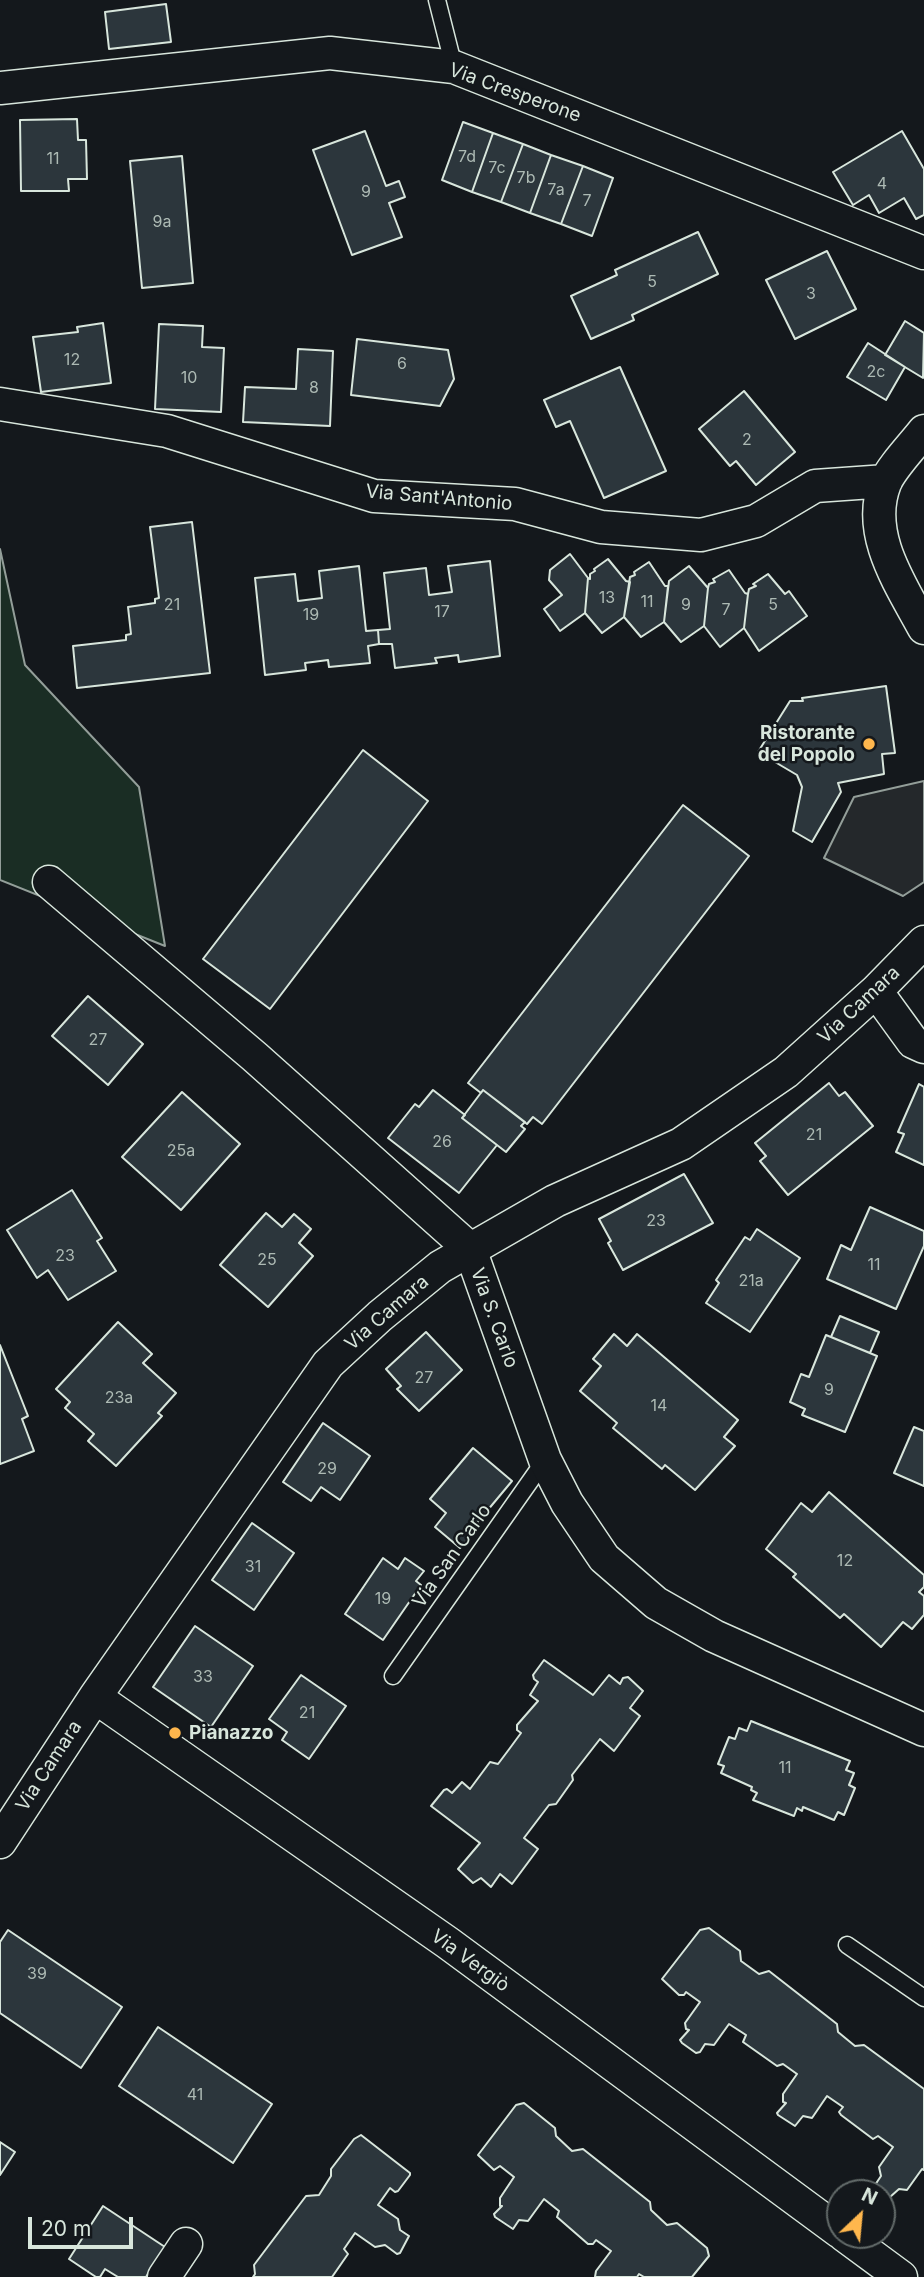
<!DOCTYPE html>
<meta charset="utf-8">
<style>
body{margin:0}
#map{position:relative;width:924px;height:2277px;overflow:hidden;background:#14181c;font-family:Inter,sans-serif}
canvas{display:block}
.north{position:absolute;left:826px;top:2179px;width:70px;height:70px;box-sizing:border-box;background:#14181c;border:2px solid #626a69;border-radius:50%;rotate:26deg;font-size:19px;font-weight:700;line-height:28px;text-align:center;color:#d8e6dc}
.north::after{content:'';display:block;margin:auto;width:24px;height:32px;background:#ffb74d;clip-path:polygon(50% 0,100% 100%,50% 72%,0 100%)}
.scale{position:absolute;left:28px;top:2217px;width:105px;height:32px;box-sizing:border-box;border:4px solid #d8e6dc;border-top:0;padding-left:9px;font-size:21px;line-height:24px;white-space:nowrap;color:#d8e6dc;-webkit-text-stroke:5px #14181c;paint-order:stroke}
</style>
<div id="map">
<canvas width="924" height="2277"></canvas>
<div class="north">N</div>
<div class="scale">20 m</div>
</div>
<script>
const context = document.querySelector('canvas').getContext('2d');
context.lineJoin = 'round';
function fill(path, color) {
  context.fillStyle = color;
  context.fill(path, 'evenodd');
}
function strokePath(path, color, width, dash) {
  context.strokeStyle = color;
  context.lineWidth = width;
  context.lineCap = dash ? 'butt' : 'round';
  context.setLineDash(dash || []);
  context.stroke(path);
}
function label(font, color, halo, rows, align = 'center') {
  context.font = font + ' Inter,sans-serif';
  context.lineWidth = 5;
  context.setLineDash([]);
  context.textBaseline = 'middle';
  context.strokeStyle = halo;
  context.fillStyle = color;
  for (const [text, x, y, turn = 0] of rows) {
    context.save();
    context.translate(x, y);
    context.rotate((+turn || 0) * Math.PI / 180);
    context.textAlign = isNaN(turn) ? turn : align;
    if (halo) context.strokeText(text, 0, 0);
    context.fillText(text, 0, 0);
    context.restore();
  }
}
const green = new Path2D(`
 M0,549L25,665L139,787L165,946L0,880Z`);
fill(green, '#1a2d24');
strokePath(green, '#939e99', 2);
const parking = new Path2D(`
 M924,781V882L903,896L824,858L854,797Z`);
fill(parking, '#24282b');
strokePath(parking, '#939e99', 2);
const building = new Path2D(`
 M166,4L171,42L109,49L105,12Z
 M77,119L78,140H86L87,179H68L69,191H21L20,120Z
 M463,122L493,133L472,192L442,180Z
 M365,131L386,186L399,181L405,197L389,203L402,237L352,255L313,150Z
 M902,131L924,169V215L916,219L904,198L879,213L869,195L853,205L833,172Z
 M493,133L523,144L501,202L472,192Z
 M523,144L551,155L530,213L501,202Z
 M551,155L583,166L561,224L530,213Z
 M182,156L193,283L142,288L130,161Z
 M583,166L613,178L592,236L561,224Z
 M698,232L718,274L632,315L634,320L591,339L571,296L617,275L615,270Z
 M827,251L856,309L795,339L766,280Z
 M905,321L924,333L923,378L885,355Z
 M103,323L111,383L41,392L33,337L78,332L77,327Z
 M159,324L203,326L202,347L224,348L221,412L155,409Z
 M357,339L448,350L454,379L440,406L351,395Z
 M868,343L905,367L886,400L847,377Z
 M298,349L333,351L330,426L243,422L245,387L296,389Z
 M620,367L666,471L604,498L570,421L556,427L544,400Z
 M744,391L795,452L756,485L736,461L730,466L699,429Z
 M192,522L210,673L77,688L73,646L126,640V635L131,634L128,607L155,603V599L159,598L150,527Z
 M570,554L588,578L585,613L560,631L544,609L562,595L549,580L550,570Z
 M608,559L626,581L630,582L624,617L602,633L585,613L588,578L590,579V574L595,571L594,569Z
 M490,561L500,656L459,662L458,655L435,658L437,663L395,668L392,644H379L378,630L390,629L384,573L426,568L429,595L452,592L448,566Z
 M649,562L665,586H668L664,622L641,637L624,617L630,577L635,575L634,572Z
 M359,566L366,631L378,630L379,644L368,646L370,663L329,667L328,660L305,663L306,670L265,675L255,578L295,574L298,601L322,598L319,571Z
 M689,566L708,588L704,626L681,642L664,622L669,581Z
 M729,570L745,593L748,594L744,628L720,647L704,626L708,588L709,584L715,582L713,579Z
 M768,574L785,594L789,591L807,616L759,651L744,628L748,594L749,589L756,586L753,584Z
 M886,686L895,753L882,754L884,774L838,783L841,792L812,842L793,831L802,787L797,775L758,752L790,701H803L802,698Z
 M363,750L428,801L270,1009L203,959Z
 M683,805L749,856L542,1124L533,1117L527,1124L483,1090L481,1093L468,1083Z
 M88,996L143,1044L108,1085L52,1036Z
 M829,1083L839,1096L845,1092L873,1126L788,1195L760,1161L766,1156L755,1143Z
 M919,1084L924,1087V1165L896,1152L904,1134L898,1132Z
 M433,1090L465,1115L462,1118L497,1145L459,1193L388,1138L415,1104L419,1107Z
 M483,1090L525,1122L521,1126L525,1129L506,1152L462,1118Z
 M182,1092L240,1144L181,1210L122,1157Z
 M684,1174L713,1223L623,1270L608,1243L611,1241L599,1219Z
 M72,1190L102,1238L97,1241L116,1271L68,1300L48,1270L37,1278L7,1230Z
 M870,1207L924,1231V1246L896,1309L827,1279L841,1245L851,1250Z
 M266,1213L282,1227L294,1214L311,1229L299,1243L313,1256L268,1307L220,1265Z
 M757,1229L800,1258L750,1332L706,1303L719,1283L716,1280L745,1237L750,1240Z
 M840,1316L879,1332L870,1353L831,1337Z
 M118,1322L152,1354L143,1363L176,1393L158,1413L162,1416L116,1466L88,1441L94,1434L65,1408L70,1402L56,1389Z
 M426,1332L462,1370L419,1411L397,1389L401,1386L386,1369Z
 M614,1334L627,1346L637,1334L738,1420L724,1437L735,1446L695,1490L665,1465L662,1469L613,1428L617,1423L580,1391L601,1366L593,1359Z
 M826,1335L877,1356L845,1432L802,1415L805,1409L790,1402L801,1374L809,1377Z
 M0,1345L28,1416L22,1419L34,1451L0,1464Z
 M323,1423L370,1456L340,1500L321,1487L311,1501L283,1482Z
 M914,1427L924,1431V1486L894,1473Z
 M473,1448L512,1481L477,1523L480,1525L460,1548L435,1527L446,1513L430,1499Z
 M829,1492L924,1575V1587L919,1592L924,1596V1615L912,1629L903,1622L881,1647L844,1614L840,1618L793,1577L796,1574L766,1549L801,1503L812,1512Z
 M252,1523L294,1553L254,1610L212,1580Z
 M383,1558L398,1569L405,1558L424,1571L416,1581L421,1585L383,1640L345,1614Z
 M195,1626L253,1666L211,1727L153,1687Z
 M544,1660L593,1695L609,1675L620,1684L623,1678L628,1677L643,1691L630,1708L640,1716L614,1751L600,1739L572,1775L573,1780L556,1804L549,1805L524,1838L538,1849L512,1884L500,1874L491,1887L481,1878L473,1883L458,1869L480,1843L431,1806L444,1790L447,1789L452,1793L462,1782L470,1789L490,1762L498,1764L510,1748L521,1733L517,1730V1725L538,1701L530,1695L538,1682L534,1679L533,1675Z
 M301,1675L346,1706L309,1759L282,1740L287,1732L269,1719Z
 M751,1721L850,1761L846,1770L854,1773L849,1785L855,1788L844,1815L838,1812L834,1820L803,1807L802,1811L797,1808L794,1816L753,1800L757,1793L751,1790L752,1787L721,1773L724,1766L718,1764L729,1737L735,1739L739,1728L747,1731Z
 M709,1928L740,1951L741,1961L759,1974L769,1971L837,2024L838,2032L855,2046L864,2045L924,2089V2170L922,2169L907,2190L899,2189L890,2197L876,2188L875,2185L881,2176L879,2167L893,2147L878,2136L873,2139L841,2115L839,2112L843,2107L827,2096L812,2118L803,2116L795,2126L778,2115L777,2113L786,2103L783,2102V2094L797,2074L783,2064L777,2066L743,2042L746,2035L729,2024L714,2045L705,2044L700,2052L696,2053L682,2043L680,2040L689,2030L686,2029L685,2023L700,2002L686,1992L684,1995H679L662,1979L700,1930Z
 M8,1930L122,2007L81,2068L0,2013V1942Z
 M158,2027L272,2104L233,2163L119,2086Z
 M524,2103L555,2128L556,2136L572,2151L583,2149L650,2202L651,2210L667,2225L677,2223L707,2248L709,2256L692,2277H644L639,2274L637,2277H595L596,2271L611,2251L596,2240L593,2244H588L557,2217L559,2211L544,2199L528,2221L519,2220L513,2229L495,2217L494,2214L502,2206H500V2198L514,2177L500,2166L494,2170L478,2155L516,2105Z
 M361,2135L410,2173V2175L398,2191L395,2192L390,2188L378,2205L398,2219L400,2230L409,2236L400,2253L397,2254L385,2245L375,2247L355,2233L344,2249L348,2254L332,2277H253L255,2274L254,2265L306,2196L319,2195L331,2176V2169L354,2139Z
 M0,2142L15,2152L0,2175Z
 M103,2206L165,2247L146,2277H118L105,2269L100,2277H96L69,2259Z`);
fill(building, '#2c363c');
strokePath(building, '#d8e6dc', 2);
const service = new Path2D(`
 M437,0L454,67
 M393,1676L545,1460
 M847,1945L924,1998`);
const minor = new Path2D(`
 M0,88L330,53L454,67L924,253
 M0,404L167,431L374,496L515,504L601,527L701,535L756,521L815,486L886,481
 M924,431C914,444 891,468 885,483C865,534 901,585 924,628
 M49,882L255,1057L470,1249L545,1460L567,1503L604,1558L656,1603L714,1636L924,1730
 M876,991L913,1042L924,1047
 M95,1697L448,1943L840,2232
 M0,1842L95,1697L328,1364L380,1316L440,1267L555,1201L681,1144L786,1072L876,991L924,942
 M844,2235L901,2277
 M164,2277L186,2244`);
strokePath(service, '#d8e6dc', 19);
strokePath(minor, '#d8e6dc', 35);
strokePath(service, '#14181c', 16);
strokePath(minor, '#14181c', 32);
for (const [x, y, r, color] of [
 [869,744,7,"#ffb74d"],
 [175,1733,7,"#ffb74d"]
]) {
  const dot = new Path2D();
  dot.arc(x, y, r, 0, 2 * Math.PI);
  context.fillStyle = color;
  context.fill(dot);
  strokePath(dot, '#14181c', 2.5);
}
label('16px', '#adbab4', null, [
 ["7d",467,157],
 ["11",53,159],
 ["7c",497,168],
 ["7b",526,178],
 ["4",882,184],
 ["7a",556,190],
 ["9",366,192],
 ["7",587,201],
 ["9a",162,222],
 ["5",652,282],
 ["3",811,294],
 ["12",72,360],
 ["6",402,364],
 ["2c",876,372],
 ["10",189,378],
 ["8",314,388],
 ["2",747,440],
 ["13",607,598],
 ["11",647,602],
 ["21",172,605],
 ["9",686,605],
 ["5",773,605],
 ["7",726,610],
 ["17",442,612],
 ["19",311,615],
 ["27",98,1040],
 ["21",814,1135],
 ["26",442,1142],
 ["25a",181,1151],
 ["23",656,1221],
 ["23",65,1256],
 ["25",267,1260],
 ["11",874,1265],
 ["21a",751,1281],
 ["27",424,1378],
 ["9",829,1390],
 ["23a",119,1398],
 ["14",659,1406],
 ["29",327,1469],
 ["12",845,1561],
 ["31",253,1567],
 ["19",383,1599],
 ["33",203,1677],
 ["21",307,1713],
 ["11",785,1768],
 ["39",37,1974],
 ["41",195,2095]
]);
label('19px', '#d8e6dc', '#14181c', [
 ["Via Cresperone",515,93,20],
 ["Via Sant'Antonio",439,498,5],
 ["Via Camara",859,1005,-43],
 ["Via Camara",387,1313,-41],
 ["Via S. Carlo",494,1318,70],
 ["Via San Carlo",452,1556,-55],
 ["Via Camara",49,1766,-57],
 ["Via Vergiò",470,1961,36]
]);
label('bold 19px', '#d8e6dc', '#14181c', [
 ["Ristorante",855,733],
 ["del Popolo",855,755],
 ["Pianazzo",189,1733,"left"]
], 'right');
</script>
